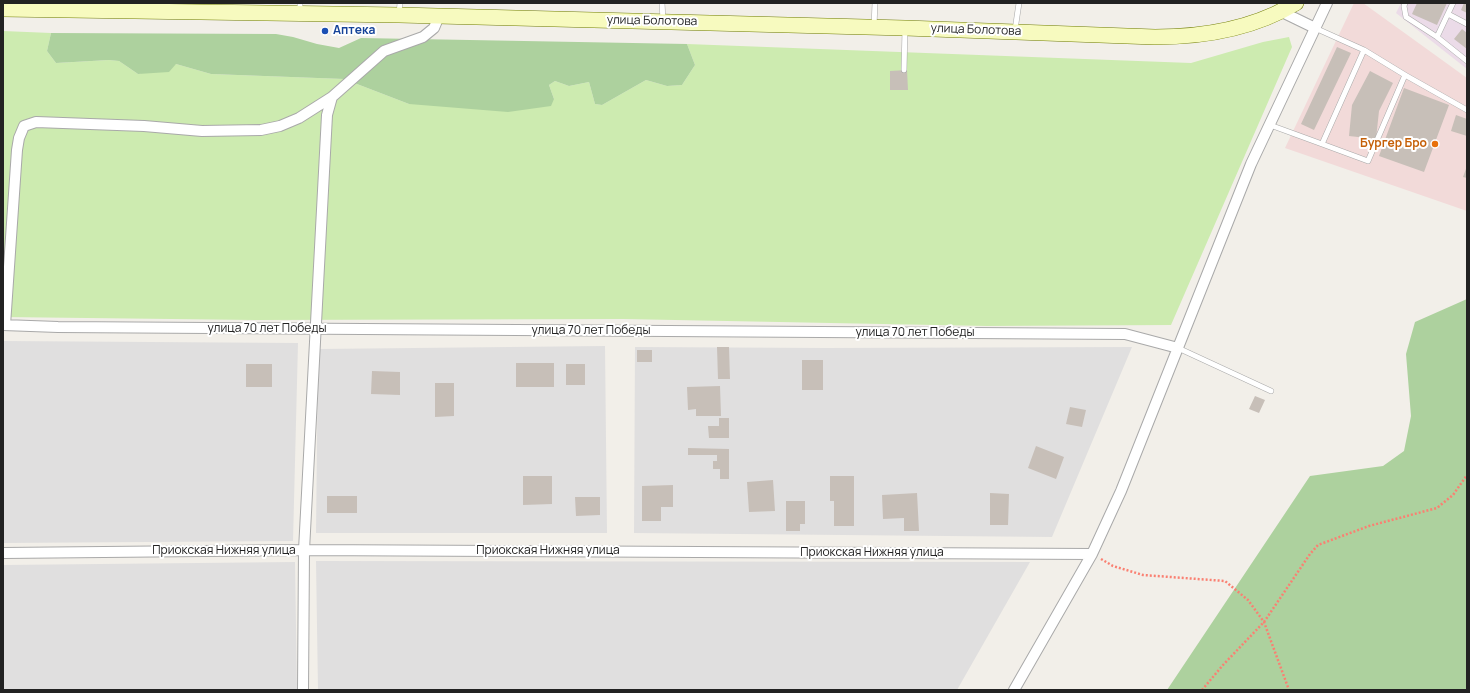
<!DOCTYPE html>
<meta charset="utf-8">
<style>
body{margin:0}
#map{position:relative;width:1470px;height:693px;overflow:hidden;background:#f2efe9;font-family:Manrope,sans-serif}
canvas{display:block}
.frame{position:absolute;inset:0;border:4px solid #222;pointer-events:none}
</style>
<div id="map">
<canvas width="1470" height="693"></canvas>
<div class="frame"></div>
</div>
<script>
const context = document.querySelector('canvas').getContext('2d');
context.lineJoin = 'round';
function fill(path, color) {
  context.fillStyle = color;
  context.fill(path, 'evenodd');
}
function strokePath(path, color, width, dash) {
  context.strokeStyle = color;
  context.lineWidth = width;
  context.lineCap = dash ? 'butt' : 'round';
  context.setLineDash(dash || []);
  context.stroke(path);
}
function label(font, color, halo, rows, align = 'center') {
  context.font = font + ' Manrope,sans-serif';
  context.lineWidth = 4;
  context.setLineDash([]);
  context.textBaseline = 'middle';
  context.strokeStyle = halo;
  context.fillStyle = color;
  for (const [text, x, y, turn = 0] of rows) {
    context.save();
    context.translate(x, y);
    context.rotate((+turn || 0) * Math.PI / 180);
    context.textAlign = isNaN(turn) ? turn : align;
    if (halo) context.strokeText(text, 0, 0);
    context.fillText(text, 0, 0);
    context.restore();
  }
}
fill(new Path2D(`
 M3,341L298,343L293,541L3,543Z
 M605,346L607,533H316L318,349Z
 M635,347L826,348L1132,347L1052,537L634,533Z
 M316,561L1030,562L957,690H318Z
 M295,562L297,690H3V565Z`), '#e0dfdf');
fill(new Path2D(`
 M1354,3H1363L1467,78V211L1285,148Z`), '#f2dad9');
fill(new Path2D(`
 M1401,3H1467V69L1396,13Z`), '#ebdbe8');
fill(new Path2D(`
 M3,31L51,33L47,51L56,63L109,60L119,61L138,74L176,64L211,74L344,79L409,104L554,99L549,85L555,81L569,86L589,82L595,104L602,105L646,80L667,86L682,85L695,65L687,44L1191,63L1263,42L1289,37L1292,47L1171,325L987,326L623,319L255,320L3,317Z`), '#cdebb0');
fill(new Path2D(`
 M51,33L276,34L293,37L317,44L339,48L361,38L687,44L695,65L682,85L667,86L646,80L602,105L595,104L589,82L569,86L555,81L549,85L554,99L551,106L508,112L409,104L344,79L211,74L176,64L169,72L138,74L119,61L109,60L56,63L47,51Z
 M1467,299V690H1167L1310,476L1383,466L1404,451L1411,416L1406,354L1415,322Z`), '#add19e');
fill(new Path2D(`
 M1417,3H1447L1437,25L1412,14Z
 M1464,3H1467V13L1461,10Z
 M1462,29L1467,33V49L1454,39Z
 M1337,47L1351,53L1314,130L1301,124Z
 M907,70L908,90H890V71Z
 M1370,71L1393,83L1379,111L1376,139L1349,136L1352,105Z
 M1404,88L1449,105L1424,172L1379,156Z
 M1456,115L1467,119V136L1451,131Z
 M1467,166V178L1463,177Z
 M717,347H729L730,379H718Z
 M637,350H652V362H637Z
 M802,360H823V390H802Z
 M516,363H554V387H516Z
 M246,364H272V387H246Z
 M566,364H585V385H566Z
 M372,371L400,372V395L371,394Z
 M435,383H454V416L435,417Z
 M720,386L721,416H696V409L688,410L687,387Z
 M1255,396L1265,400L1259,413L1249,409Z
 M1070,407L1086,410L1082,427L1066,424Z
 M719,418H729V438H709L708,426H719Z
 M1036,446L1064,457L1056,479L1028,468Z
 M688,448L729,449V479H720V469H713V461H717V455H688Z
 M523,476H552V504L523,505Z
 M830,476H854V526H834V501H830Z
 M773,480L775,511L749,512L747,482Z
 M673,485V507H661V521H642V486Z
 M917,493L919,531H904V518L883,519L882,495Z
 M990,493L1009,494L1008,525H990Z
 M327,496H357V513H327Z
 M575,497H600V515L576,516Z
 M786,501H805V524H800V531H786Z`), '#c7bfb8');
const service = new Path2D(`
 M662,3L663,20
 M1405,3L1404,6L1406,17L1437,37
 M1453,3L1437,37L1467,61
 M300,13V3
 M399,14L400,3
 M1448,14L1467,24
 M874,26L875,3
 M1015,30L1019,3
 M904,70L905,29
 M1405,75L1467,110
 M1270,125L1322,144L1364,50L1315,28
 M1322,144L1368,161L1405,75L1364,50
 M1178,348L1271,391`);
const minor = new Path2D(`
 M1280,11L1315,28
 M3,325L58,327L1125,334L1178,348
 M5,325L17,150L19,138L24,126L36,122L144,126L202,131L261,130L280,126L299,118L332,97
 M3,553L304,550L1092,554
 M303,690L304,550L327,115L332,97L384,51L423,37L434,28L439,16
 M1014,690L1092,554L1121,491L1251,164L1327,3`);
const secondary = new Path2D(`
 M3,9L399,15L905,28L1155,37C1204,37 1253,29 1296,3`);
strokePath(service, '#a9a9a9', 6);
strokePath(minor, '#a9a9a9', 12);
strokePath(secondary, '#707d05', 16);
strokePath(new Path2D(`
 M1101,559L1113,566L1143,575L1225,581L1248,600L1264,622L1289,690
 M1202,690L1223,665L1264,622L1310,554L1318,545L1369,526L1437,508L1453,495L1467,475`), '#fa8072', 2.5, [2, 2]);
strokePath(service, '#fff', 5);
strokePath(minor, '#fff', 10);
strokePath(secondary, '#f7fabf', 15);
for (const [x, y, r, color] of [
 [325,31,4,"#1a4fb4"],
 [1435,144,4,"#e8710a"]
]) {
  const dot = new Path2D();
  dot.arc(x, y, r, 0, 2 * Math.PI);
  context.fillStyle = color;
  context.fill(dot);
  strokePath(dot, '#fff', 1.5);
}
label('12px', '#222', '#fff', [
 ["улица Болотова",652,21,1],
 ["улица Болотова",976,30,2],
 ["улица 70 лет Победы",267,329],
 ["улица 70 лет Победы",591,331],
 ["улица 70 лет Победы",915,333],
 ["Приокская Нижняя улица",224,551],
 ["Приокская Нижняя улица",548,551],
 ["Приокская Нижняя улица",872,553]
]);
label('bold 12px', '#164399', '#fff', [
 ["Аптека",333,31]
], 'left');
label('bold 12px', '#c56008', '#fff', [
 ["Бургер Бро",1427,144]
], 'right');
</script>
